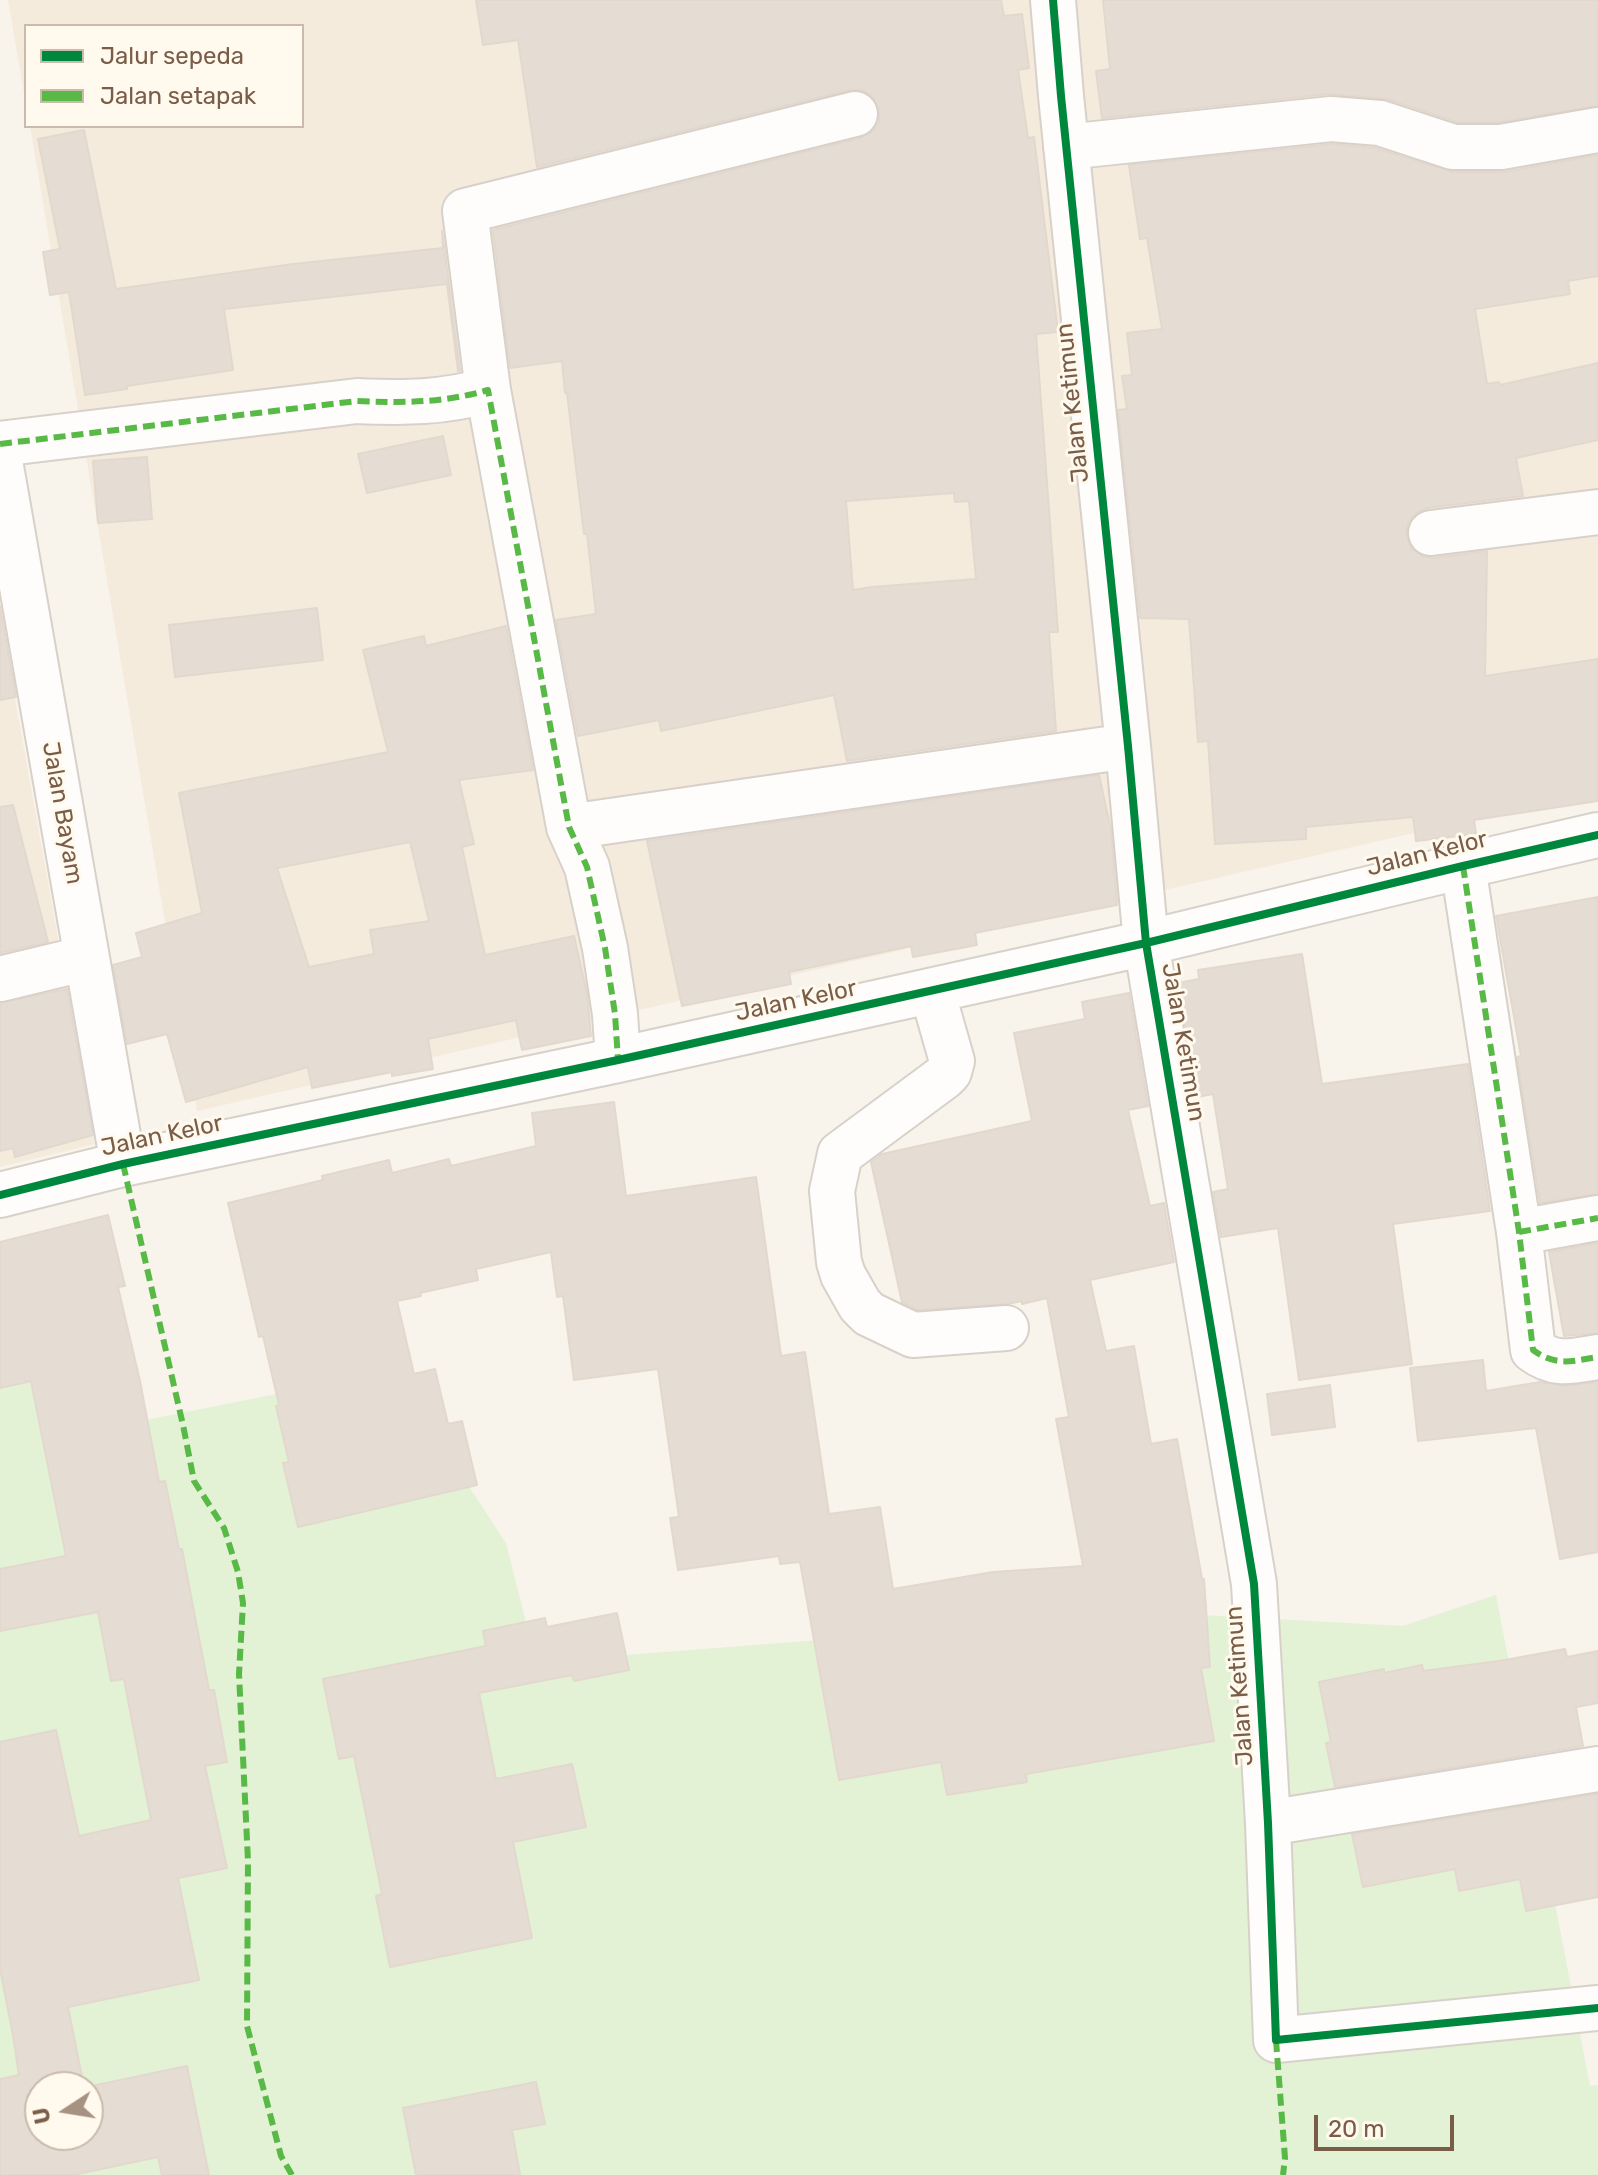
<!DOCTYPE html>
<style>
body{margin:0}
#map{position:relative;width:1598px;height:2175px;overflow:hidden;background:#f8f4ec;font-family:Rubik,sans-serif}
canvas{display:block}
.legend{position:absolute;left:24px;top:24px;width:280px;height:104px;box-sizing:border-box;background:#fff9ee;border:2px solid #cabbac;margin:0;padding:10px 14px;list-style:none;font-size:24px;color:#7a5d48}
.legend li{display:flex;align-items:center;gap:16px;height:40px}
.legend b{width:40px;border:2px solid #cabbac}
.north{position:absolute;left:24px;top:2071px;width:80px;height:80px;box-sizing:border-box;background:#fff9ee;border:2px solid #cabbac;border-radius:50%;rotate:258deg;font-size:22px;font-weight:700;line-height:32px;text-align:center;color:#7a5d48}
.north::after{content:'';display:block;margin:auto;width:28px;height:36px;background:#a69281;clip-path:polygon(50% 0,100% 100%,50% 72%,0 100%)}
.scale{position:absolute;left:1314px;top:2115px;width:140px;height:36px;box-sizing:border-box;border:4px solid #7a5d48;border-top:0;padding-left:10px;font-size:24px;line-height:28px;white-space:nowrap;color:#7a5d48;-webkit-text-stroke:6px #fff9ee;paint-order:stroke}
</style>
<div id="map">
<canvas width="1598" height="2175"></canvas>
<ul class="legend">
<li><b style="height:10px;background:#00873e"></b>Jalur sepeda</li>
<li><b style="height:10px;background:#58b947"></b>Jalan setapak</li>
</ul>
<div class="north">U</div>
<div class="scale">20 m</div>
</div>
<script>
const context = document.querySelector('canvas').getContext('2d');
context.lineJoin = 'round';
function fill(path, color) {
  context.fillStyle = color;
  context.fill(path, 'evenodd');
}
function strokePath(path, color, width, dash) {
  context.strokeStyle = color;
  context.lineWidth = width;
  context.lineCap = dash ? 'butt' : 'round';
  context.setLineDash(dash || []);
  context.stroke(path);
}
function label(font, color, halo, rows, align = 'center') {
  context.font = font + ' Rubik,sans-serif';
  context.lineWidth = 6;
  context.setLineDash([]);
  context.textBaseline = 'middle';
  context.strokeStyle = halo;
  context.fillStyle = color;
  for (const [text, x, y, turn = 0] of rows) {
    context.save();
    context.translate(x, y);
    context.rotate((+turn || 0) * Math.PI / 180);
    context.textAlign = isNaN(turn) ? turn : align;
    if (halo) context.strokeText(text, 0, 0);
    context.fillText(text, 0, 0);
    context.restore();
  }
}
fill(new Path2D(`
 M8,0H1598V791L197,1111L30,126H302V26H26V105Z
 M0,615L95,1144L0,1167Z`), '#f4ebdc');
fill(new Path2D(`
 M0,1333L75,1434L393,1371L506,1543L536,1662L1166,1613L1403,1626L1496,1595L1590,2086L1598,2085V2175H0ZM40,2087H88V2135H40Z`), '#e3f1d5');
const building = new Path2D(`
 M476,0H1001L1004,16L1022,14L1029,68L1018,70L1028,138L1034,137L1058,332L1036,334L1058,632H1049L1056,731L847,761L834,695L661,731L659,720L578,736L556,620L596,614L587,534H584L567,393H565L562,361L510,368L493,230L861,138L873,131L879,122V109L872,96L861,90H849L537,167L518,40L483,45ZM954,493L955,502L969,501L976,579L872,587L853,590L846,501Z
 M1103,0H1598V106L1499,122H1457L1387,99L1329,94L1102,118L1096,71L1110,69Z
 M84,130L116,289L293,264L443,248L442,231L460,371H458L447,284L224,309L233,370L127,386V389L85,395L69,292L50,295L43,252L60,249L38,139Z
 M1331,144L1375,148L1453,172H1505L1598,155V276L1568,281L1570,294L1475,309L1487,384L1499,382L1500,385L1598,363V440L1516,458L1523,496L1427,508L1415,514L1408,523L1406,535L1412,549L1422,556L1434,558L1487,551L1485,676L1598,659V801L1474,820L1476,834L1416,841L1413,817L1306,827V839L1215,844L1208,741L1198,742L1189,619L1140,618L1118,410L1127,409L1122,376L1132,375L1127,333L1162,329L1147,238L1140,239L1129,165Z
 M443,436L451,475L367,493L358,454Z
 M147,457L152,519L98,523L93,461Z
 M0,606L16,697L0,700Z
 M317,608L323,660L175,677L169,625Z
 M506,626L533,770L459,780L474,844L462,847L485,955L574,936L587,993L591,1036L522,1050L516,1020L428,1039L433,1069L392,1076V1072L312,1088L308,1067L186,1102L167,1034L127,1044L113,965L142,957L136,933L202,913L179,793L388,752L363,650L424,636L426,646ZM410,842L429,921L370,930L374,954L309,967L277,868Z
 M1099,775L1111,830L1117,905L975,933L977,945L913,957L911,946L789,972L791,984L682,1006L647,841Z
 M13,805L48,942L0,953V807Z
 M1598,897V1194L1540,1203L1517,1057L1521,1056L1496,916Z
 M1302,954L1322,1084L1468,1064L1490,1211L1393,1224L1412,1364L1299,1380L1278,1228L1221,1237L1213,1192L1228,1189L1213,1094L1197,1097L1178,983L1199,979L1198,970Z
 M67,989L93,1135L15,1157L13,1148L0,1151V1003Z
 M1129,993L1148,1106L1128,1110L1150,1206L1164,1203L1174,1262L1090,1280L1106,1351L1134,1346L1151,1444L1177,1439L1202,1579H1204L1210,1667L1201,1668L1214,1741L1026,1774L1027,1782L947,1795L941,1762L839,1780L800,1562L780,1564L779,1556L678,1570L670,1518L679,1517L658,1369L574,1380L563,1296L557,1297L551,1252L476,1269L478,1280L420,1293L421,1296L397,1301L414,1374L435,1369L448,1424L462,1421L477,1485L298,1527L283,1463L289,1462L276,1406L279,1405L263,1336L259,1337L228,1203L323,1180L322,1176L389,1160L392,1173L449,1159L451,1166L536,1146L532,1113L614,1102L626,1196L756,1177L781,1356L805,1352L829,1514L880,1507L893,1589L993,1572L1083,1566L1056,1419L1069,1417L1047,1298L1022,1304V1301L1007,1304L918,1310L902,1302L871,1162L882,1154L1032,1121L1014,1033L1085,1019L1082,1002Z
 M108,1215L125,1286L118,1287L140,1381L159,1482L165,1481L179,1549H182L209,1690H214L227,1762L205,1766L227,1868L178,1878L199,1980L68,2007L84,2087H40V2135H88L87,2087L187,2066L209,2175H162L158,2157L73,2175H0V2079L19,2075L13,2035L0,1969V1742L56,1730L79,1836L151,1820L124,1679L111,1681L98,1612L0,1631V1569L66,1556L31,1381L0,1388V1242Z
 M1598,1243V1333L1564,1336L1549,1252Z
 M1483,1360L1486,1391L1540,1382L1565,1386L1598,1382V1552L1560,1559L1536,1428L1418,1441L1410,1368Z
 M1330,1385L1335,1427L1272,1435L1267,1394Z
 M617,1613L629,1670L574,1681L572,1675L479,1693L496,1779L572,1764L586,1827L513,1842L532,1938L390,1967L376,1896L382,1894L354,1756L339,1759L323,1679L486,1646L483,1631L545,1618L547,1627Z
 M1565,1649L1567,1657L1598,1651V1703L1576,1707L1583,1746L1335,1787L1326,1743L1331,1742L1319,1682L1384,1669V1673L1422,1665L1423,1671L1499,1661Z
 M1598,1794V1897L1526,1911L1520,1879L1459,1891L1455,1869L1363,1887L1352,1834Z
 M536,2082L545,2124L512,2130L520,2175H416L403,2108Z`);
fill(building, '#e5ddd3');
strokePath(building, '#e2d8cd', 2);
const minor = new Path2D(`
 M1053,0L1061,96L1128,746L1146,943L1254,1584L1268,1823L1276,2040L1598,2008
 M1066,147L1331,119L1380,123L1453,147H1501L1598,130
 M488,390L465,211L855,114
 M0,444L357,401C404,403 443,403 488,390L569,827L587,867L605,948L615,1014L618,1060
 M0,461L123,1164
 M1431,533L1598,512
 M569,827L1128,746
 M1463,866L1519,1232L1533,1350C1556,1367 1572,1361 1598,1357
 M0,979L87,958
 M932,991L952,1061L949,1072L944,1077L840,1154L832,1191L839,1262L843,1275L860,1305L869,1314L913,1335L1006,1328
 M0,1195L123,1164L618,1060L1146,943L1463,866L1598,835
 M1519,1232L1598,1218
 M1268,1823L1598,1769`);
strokePath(minor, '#d7d1ca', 48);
strokePath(minor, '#fefdfc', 44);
strokePath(new Path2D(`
 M0,444L357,401C404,403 443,403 488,390L569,827L587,867L605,948L615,1014L618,1060
 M1463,866L1519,1232L1533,1350C1556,1367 1572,1361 1598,1357
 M123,1164L183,1425L194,1481L224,1528L238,1572L243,1603L239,1674L248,1861L247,2026L281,2156L292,2175
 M1519,1232L1598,1218
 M1276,2040L1285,2158L1283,2175`), '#58b947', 6, [12, 6]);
strokePath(new Path2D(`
 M1053,0L1061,96L1128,746L1146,943L1254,1584L1268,1823L1276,2040L1598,2008
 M0,1195L123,1164L618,1060L1146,943L1463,866L1598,835`), '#00873e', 8);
label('24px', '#7a5d48', '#fff9ee', [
 ["Jalan Ketimun",1073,403,-96],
 ["Jalan Bayam",62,813,80],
 ["Jalan Kelor",1427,854,-14],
 ["Jalan Kelor",796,1001,-12],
 ["Jalan Ketimun",1183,1042,80],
 ["Jalan Kelor",162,1136,-12],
 ["Jalan Ketimun",1240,1686,-94]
]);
</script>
